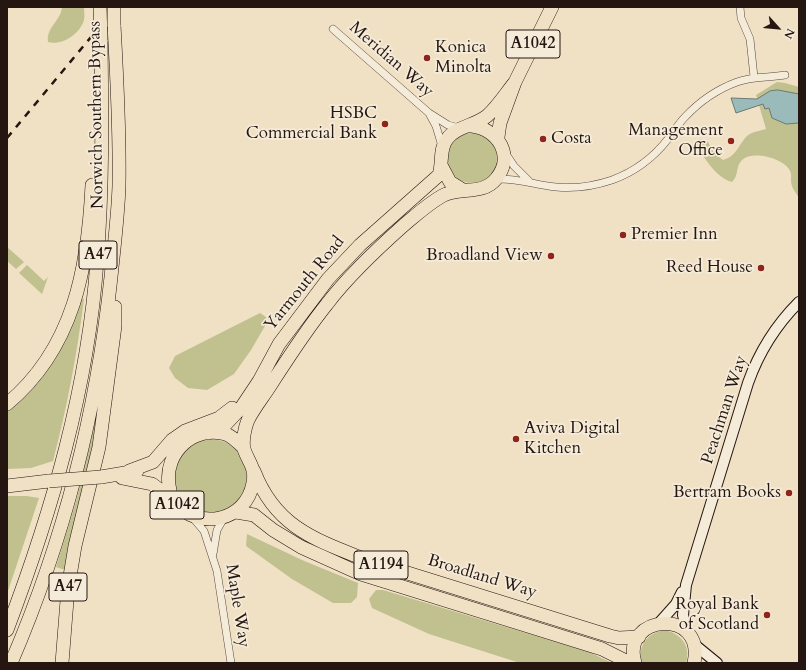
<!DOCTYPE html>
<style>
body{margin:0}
#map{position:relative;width:806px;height:670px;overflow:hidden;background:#f0e0c4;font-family:Cardo,serif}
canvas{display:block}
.frame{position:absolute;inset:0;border:8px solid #251611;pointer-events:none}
.north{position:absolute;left:758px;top:8px;width:40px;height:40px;-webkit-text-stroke:3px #f5ebd9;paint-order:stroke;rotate:117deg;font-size:11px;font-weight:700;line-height:16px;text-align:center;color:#251611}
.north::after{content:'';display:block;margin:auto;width:14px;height:18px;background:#251611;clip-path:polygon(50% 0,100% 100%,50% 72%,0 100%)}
</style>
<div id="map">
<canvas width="806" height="670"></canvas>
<div class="frame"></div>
<div class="north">N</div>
</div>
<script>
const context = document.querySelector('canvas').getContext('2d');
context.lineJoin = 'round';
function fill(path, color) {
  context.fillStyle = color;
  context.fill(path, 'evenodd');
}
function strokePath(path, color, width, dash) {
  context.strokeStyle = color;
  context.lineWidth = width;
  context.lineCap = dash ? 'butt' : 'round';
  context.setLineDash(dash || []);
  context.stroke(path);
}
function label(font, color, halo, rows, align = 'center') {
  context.font = font + ' Cardo,serif';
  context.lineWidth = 3.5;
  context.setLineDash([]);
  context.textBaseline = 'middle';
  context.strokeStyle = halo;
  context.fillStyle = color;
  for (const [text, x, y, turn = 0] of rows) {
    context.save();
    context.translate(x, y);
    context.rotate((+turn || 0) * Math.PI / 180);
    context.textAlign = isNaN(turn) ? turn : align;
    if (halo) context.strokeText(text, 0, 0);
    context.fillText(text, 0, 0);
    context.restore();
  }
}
fill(new Path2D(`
 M62,7H84C84,11 85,16 84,20C80,34 62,46 48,42C46,27 61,21 62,7Z
 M777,82L785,83L799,87V198C796,193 791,187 791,181C791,176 792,174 789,169C782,158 752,150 742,160C735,167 739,176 732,182C715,177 706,159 696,146L697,141L700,139L708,142L714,153L723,160C735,157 738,147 745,138C750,132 759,131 766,129L756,95Z
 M447 158a25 25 0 1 1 50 0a25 25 0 1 1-50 0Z
 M7,247L24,262L16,269L7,261Z
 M27,265L44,281L48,277L42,294L19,273Z
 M80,298L84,299C77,354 67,408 53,461L31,468L7,469V412L16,402Z
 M260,313L269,319L251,350L234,374L207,390L188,388L175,378L169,368L175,356Z
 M97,412L101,413L65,570L56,567L77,498Z
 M173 476a37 37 0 1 1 74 0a37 37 0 1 1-74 0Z
 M7,496H26L39,498L7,594Z
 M247,534L302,560L358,583L357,597L351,603H333L292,579L246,546Z
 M376,590H383L589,652L612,663H520L429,634L372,608L369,599Z
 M666,630C682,635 691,646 686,663H642C637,645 648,632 666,630Z`), '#c1c08f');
const water = new Path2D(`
 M778,90L799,94V123L786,124L772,118L769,108L765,109L763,104L736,113L731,98L757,99L770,91Z`);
fill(water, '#9bbbba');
strokePath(water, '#6c7976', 1);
const street = new Path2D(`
 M740,7L741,18L750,39L754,77
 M333,29L429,113L448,125L459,128
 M430,115L436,126L442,146
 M506,154L514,166L529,181
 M496,179C518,178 535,185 556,187C575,189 594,186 612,180C634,172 654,157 668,139C674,132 678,124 685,117C699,102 718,89 737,82C753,76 768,78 785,75
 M193,518L204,531L217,571L231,663
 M213,554L217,530L224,518`);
const secondary = new Path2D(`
 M659,623L676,604L682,592
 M687,632L683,615L686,585L748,383C759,352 776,325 799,302
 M695,645L717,663`);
const highway = new Path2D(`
 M498,137L500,123L515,82L552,7
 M442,167L450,182L463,190
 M7,404C74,348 88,268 92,185
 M209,433L225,425L241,408L259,381L279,344L328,279L360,245L439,175C443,163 439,149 447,139C456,126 475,126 487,116C498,106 506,93 515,82
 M244,448C239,443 233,437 226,434C194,425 164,452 169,485C170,491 171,498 174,502C198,531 246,522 253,483C256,467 248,462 244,449C242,441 245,427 248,420C254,408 263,397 270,386C288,358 306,330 327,304C349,275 377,249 404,225C416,215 428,204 442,196C459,186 482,196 496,179C515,156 498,129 472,126
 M129,471L153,462L172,440L185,431L219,418L232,408
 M254,471C276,528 316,540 369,561L610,636L619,638L639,637
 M101,477L137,471
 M122,478L152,484L172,499
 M7,486L49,481
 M236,512L254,515L273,530L301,547L361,574L602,649L630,663
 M7,630C52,511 88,388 97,261C103,187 102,113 101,40
 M11,663C64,540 97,410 111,277C114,247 118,216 119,186C120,132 117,78 114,25
 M62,663L68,588L75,546L99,447L115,326V307
 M635,663C620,614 706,607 694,663`);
strokePath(street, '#58483e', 8);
strokePath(secondary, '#251611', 12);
strokePath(highway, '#251611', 14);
strokePath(street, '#f5ebd9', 7);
strokePath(secondary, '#f5ebd9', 10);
strokePath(highway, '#f0e0c4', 13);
strokePath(new Path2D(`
 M7,138L116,7`), '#251611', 2.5, [7, 7]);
const highwayBridge = new Path2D(`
 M100,7L101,40
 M114,7V25
 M49,481L101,477`);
strokePath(highwayBridge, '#251611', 14, []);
strokePath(highwayBridge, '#f0e0c4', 13);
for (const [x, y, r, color] of [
 [427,58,4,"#8f2418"],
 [385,124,4,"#8f2418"],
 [543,139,4,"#8f2418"],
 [731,141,4,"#8f2418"],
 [623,235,4,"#8f2418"],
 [551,256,4,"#8f2418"],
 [761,268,4,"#8f2418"],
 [516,439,4,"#8f2418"],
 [789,493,4,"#8f2418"],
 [767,615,4,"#8f2418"]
]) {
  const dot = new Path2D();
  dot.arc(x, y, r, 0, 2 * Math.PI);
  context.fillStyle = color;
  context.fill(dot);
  strokePath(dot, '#f5ebd9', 1.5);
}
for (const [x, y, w] of [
 [533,44,54],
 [98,255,38],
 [177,505,54],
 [381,565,54],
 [68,587,38]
]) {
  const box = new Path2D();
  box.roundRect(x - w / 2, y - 14, w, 28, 3);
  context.fillStyle = '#f5ebd9';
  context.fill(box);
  strokePath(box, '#251611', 1);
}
label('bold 16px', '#251611', null, [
 ["A1042",533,44],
 ["A47",98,255],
 ["A1042",177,505],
 ["A1194",381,565],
 ["A47",68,587]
]);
label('17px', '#251611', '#f5ebd9', [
 ["Konica",435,48,"left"],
 ["Minolta",435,68,"left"],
 ["HSBC",377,114],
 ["Commercial Bank",377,134],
 ["Management",723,131],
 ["Office",723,151],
 ["Costa",551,139,"left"],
 ["Premier Inn",631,235,"left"],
 ["Broadland View",543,256],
 ["Reed House",753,268],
 ["Aviva Digital",524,429,"left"],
 ["Kitchen",524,449,"left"],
 ["Bertram Books",781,493],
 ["Royal Bank",759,605],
 ["of Scotland",759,625]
], 'right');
label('17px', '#251611', '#f5ebd9', [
 ["Meridian Way",391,60,41],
 ["Norwich Southern Bypass",97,115,-91],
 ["Yarmouth Road",305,284,-51],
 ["Peachman Way",725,410,-72],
 ["Broadland Way",482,577,17],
 ["Maple Way",237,606,81]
]);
</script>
